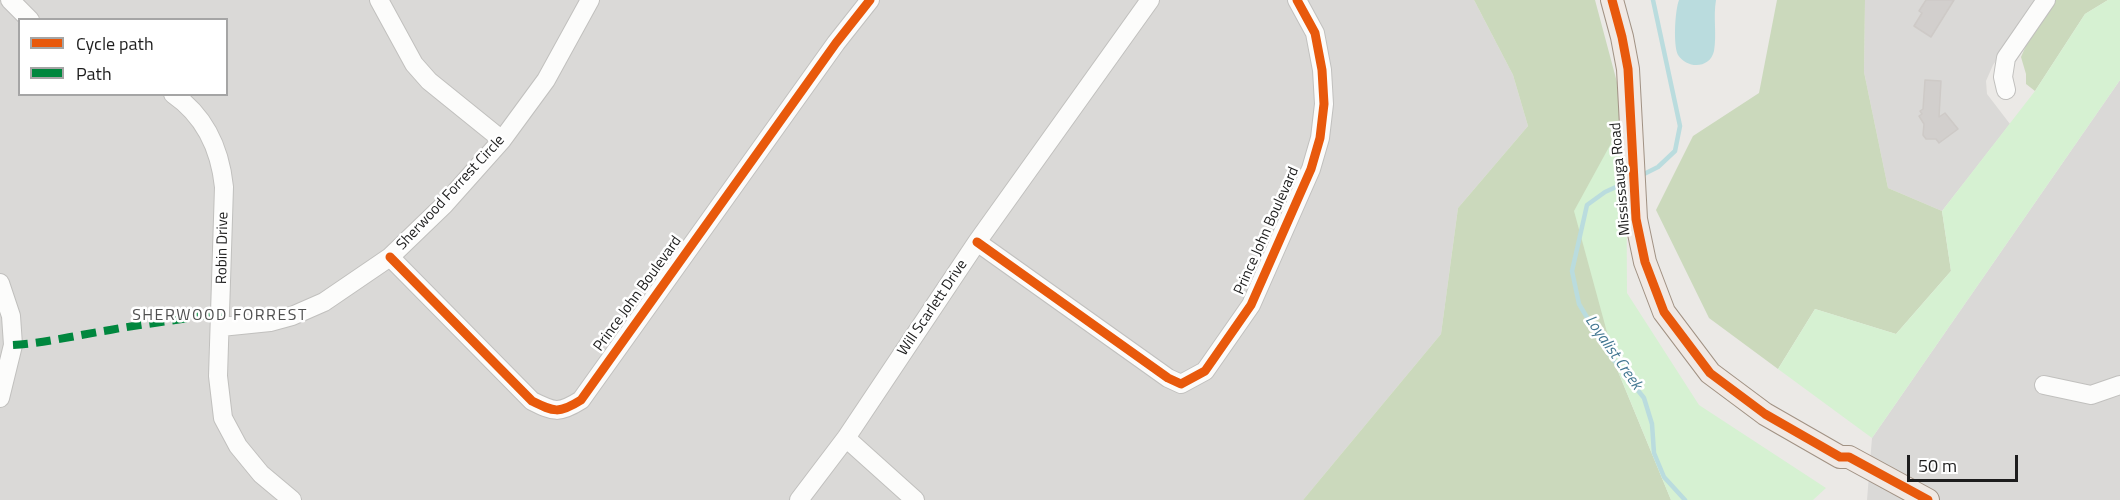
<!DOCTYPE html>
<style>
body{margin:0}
#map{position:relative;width:2120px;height:500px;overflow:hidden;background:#ebe9e6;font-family:"Titillium Web",sans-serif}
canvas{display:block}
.legend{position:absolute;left:18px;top:18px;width:210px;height:78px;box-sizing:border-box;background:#fff;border:2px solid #a5a5a5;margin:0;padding:8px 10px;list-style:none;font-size:18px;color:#1d1d1d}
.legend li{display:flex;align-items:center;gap:12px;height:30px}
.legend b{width:30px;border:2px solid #a5a5a5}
.scale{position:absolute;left:1907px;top:455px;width:111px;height:27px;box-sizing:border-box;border:3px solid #1d1d1d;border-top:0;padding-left:8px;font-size:18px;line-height:21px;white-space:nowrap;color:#1d1d1d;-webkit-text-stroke:4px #fff;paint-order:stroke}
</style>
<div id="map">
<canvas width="2120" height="500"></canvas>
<ul class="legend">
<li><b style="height:8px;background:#e8590c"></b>Cycle path</li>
<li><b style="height:8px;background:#00873e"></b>Path</li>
</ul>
<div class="scale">50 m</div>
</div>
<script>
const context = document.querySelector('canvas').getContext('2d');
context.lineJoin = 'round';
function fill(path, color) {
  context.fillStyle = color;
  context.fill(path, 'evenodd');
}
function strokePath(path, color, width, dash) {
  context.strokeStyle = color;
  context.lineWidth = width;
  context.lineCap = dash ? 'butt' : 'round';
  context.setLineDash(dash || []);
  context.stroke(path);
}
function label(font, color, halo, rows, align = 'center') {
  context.font = font + ' "Titillium Web",sans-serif';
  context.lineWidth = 5;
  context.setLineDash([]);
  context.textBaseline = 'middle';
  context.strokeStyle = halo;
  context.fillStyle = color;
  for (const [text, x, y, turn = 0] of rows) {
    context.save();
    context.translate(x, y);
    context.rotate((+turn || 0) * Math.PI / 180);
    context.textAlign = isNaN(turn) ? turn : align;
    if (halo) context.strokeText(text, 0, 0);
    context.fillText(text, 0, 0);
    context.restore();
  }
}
fill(new Path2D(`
 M0,0H1474L1513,75L1528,126L1458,208L1441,334L1303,500H0ZM20,20H226V94H20Z
 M1865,0H2038L1993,65L1986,81L1987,94L2010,124L1942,211L1888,188L1864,72Z
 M2120,80V500H1867L1872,438Z`), '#dad9d7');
fill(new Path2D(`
 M1474,0H1595L1626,116L1617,369L1671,500H1303L1441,334L1458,208L1528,126L1513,75Z
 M1777,0H1865L1864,72L1888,188L1942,211L1951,271L1896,334L1815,309L1778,369L1709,318L1656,210L1693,136L1759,93Z
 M2055,0H2108L2085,14L2035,91L2026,84V74L2021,57L2028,41Z`), '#cbd9bc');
fill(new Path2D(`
 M2108,0H2120V80L1872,438L1778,369L1815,309L1896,334L1951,271L1942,211L2035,91L2085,14Z
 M1626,116L1627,293L1699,405L1826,488L1813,500H1671L1617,369L1574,211Z`), '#d6f1d2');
fill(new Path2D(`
 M1679,0H1716C1713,17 1717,34 1714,51C1710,69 1687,69 1678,55C1673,45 1675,10 1679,0Z`), '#badcde');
strokePath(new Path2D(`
 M1640,176L1658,167L1675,151L1680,126L1653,0
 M1627,182L1605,192L1587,205L1572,271L1579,304L1609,354L1644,398L1652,424L1654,453L1664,477L1685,500`), '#badcde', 4.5);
const building = new Path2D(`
 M1926,0H1954L1931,37L1914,26L1922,13L1919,11Z
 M1925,80L1941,81L1939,117L1945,113L1958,129L1939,143L1936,139H1926L1923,135L1924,124L1919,116L1922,114L1920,111L1923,109Z`);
fill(building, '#d2cfcd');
strokePath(building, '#cecac7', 1.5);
const minor = new Path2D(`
 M10,0L30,20
 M379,0L414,64L429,81L502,140
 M2006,90L2003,77L2006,58L2046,0
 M173,94C205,116 220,149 224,187L218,376L223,418L238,446L261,474L292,500
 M977,242L1168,378L1181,384L1205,371L1251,305L1311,169L1320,138L1324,104L1322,70L1315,33L1297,0
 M390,257L532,401C554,412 559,414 581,400L836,43L870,0
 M0,283L11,316L13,345L0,398
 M221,327L270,322L292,316L324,302L390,257L444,205L502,140L546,80L590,0
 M2044,385L2091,395L2120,385
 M846,438L915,500
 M799,500L846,438L977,242L1150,0`);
const major = new Path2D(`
 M1612,0L1622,37L1628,69L1636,219L1645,262L1664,312L1710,373L1765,414L1840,457H1849L1928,500`);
strokePath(minor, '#c1c0be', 20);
strokePath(major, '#a19284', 24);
strokePath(minor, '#fcfcfb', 18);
strokePath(major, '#f0e9e4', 22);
strokePath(new Path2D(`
 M13,345C45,343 78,335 110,330C147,323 184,320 221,312`), '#00873e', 8, [15, 8]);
strokePath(new Path2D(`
 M1612,0L1622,37L1628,69L1636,219L1645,262L1664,312L1710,373L1765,414L1840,457H1849L1928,500
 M977,242L1168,378L1181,384L1205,371L1251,305L1311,169L1320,138L1324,104L1322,70L1315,33L1297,0
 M390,257L532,401C554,412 559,414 581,400L836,43L870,0`), '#e8590c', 9);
label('15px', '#1d1d1d', '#fff', [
 ["Mississauga Road",1621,179,-95],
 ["Sherwood Forrest Circle",451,193,-47],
 ["Prince John Boulevard",1267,231,-66],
 ["Robin Drive",223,248,-89],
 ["Prince John Boulevard",638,294,-54],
 ["Will Scarlett Drive",933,308,-56]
]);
context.letterSpacing = '1.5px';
label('16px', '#505050', '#fff', [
 ["SHERWOOD FORREST",220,316]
]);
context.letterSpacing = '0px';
label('italic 16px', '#447892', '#fff', [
 ["Loyalist Creek",1613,353,55]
]);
</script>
